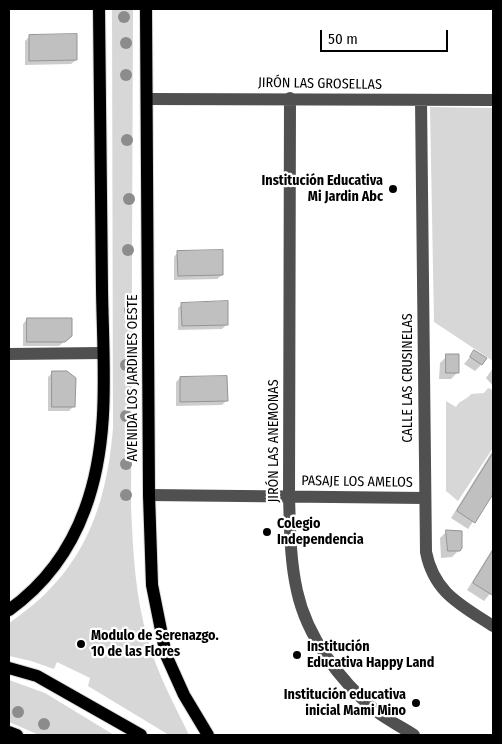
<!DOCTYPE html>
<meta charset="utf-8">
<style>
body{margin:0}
#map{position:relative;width:502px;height:744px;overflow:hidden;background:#fff;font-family:"Fira Sans Condensed",sans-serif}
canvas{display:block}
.frame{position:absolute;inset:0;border:10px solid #000;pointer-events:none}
.scale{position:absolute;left:320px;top:30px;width:128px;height:22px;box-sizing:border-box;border:2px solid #000;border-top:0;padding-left:6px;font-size:15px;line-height:18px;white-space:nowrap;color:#000;-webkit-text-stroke:4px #fff;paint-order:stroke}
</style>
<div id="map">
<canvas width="502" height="744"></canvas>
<div class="frame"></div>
<div class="scale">50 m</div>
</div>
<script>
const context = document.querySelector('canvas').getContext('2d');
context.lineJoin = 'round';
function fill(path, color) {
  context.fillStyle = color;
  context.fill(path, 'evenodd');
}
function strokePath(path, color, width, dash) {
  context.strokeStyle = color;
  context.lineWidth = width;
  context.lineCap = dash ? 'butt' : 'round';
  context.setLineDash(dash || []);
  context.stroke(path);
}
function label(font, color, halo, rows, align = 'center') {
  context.font = font + ' "Fira Sans Condensed",sans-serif';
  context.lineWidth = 4.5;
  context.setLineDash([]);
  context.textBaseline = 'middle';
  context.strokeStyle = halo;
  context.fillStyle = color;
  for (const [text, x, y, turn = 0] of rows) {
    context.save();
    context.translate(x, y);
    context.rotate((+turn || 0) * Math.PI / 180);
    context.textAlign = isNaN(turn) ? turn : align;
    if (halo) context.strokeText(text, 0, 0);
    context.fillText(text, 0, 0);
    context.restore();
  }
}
fill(new Path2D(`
 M112,9H133L131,506C133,551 135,596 148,640C157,673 174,704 189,735H169L88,686L90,678L57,662L54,669L31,661L9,656V623C81,575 106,512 113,428Z
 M430,107L493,108V361L434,322Z
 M488,388L493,390V448L458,501L446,491V401L456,407C459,400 467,400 471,394L484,393Z
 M9,680L45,693L114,735H39L9,722Z`), '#d7d7d7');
fill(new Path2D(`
 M30,36L76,60L71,64L25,65V41Z
 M178,252L222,275L217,279L174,280V257Z
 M182,304L227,324L222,329L178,330V308Z
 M27,319L66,340L59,346H23V324Z
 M474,352L481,365L475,371L464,364Z
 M447,356L458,372L451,379H439L440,363Z
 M493,368V386L486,378Z
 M53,372L74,406L69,411H48V377Z
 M180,378L226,401L222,405L176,406V382Z
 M493,450V492L468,529L451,518Z
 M447,531L459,550L452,557L441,558L440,538Z
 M493,548V590L484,601L467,590Z`), '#0003');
const building = new Path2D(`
 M77,34V60L29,61V35Z
 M223,250V275L178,276L177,251Z
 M228,301V325L182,326L181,303Z
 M27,318H72V336L65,342H27Z
 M474,350L487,358L482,365L470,357Z
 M446,354H459V373H446Z
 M52,371H67L76,378L75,407H52Z
 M227,376L228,401L180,402V377Z
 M493,453V494L475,523L457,511Z
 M446,530L462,531V548L460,551H448Z
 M493,550V593L492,595L473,583Z`);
fill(building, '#c0c0c0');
strokePath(building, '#949494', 1);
const major = new Path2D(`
 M146,9L149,495L152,585L166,655L184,695L208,735
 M9,610C44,585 70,550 85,509C111,439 103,362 102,289C101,195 100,102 99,9
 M9,668L37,676L141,735
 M9,732L17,735`);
strokePath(major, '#dbdbdb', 14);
strokePath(new Path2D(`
 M290,98L289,496C290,528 290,560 297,591C307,637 340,681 376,711C387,720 402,727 414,735
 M147,99L493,100
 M421,100L426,552C434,593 461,605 493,626
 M9,354L103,353
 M149,495L424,498`), '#505050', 12);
strokePath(major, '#000', 12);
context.fillStyle = '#8c8c8c';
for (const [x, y] of [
 [124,17],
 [126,43],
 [126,75],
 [127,140],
 [129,199],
 [128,250],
 [130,310],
 [126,365],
 [126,416],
 [126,464],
 [126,495],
 [18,712],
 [44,724]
]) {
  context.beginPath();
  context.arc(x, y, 6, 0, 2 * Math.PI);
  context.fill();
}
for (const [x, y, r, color] of [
 [393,189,5,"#000"],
 [267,532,5,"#000"],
 [81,644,5,"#000"],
 [297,655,5,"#000"],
 [416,703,5,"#000"]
]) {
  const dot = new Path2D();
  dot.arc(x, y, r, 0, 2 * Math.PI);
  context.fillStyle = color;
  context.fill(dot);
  strokePath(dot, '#fff', 2);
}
label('14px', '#000', '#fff', [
 ["JIRÓN LAS GROSELLAS",320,84,1],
 ["AVENIDA LOS JARDINES OESTE",133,378,-90],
 ["CALLE LAS CRUSINELAS",408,378,-90],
 ["JIRÓN LAS ANEMONAS",274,441,-90],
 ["PASAJE LOS AMELOS",357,482,1]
]);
label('bold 14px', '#000', '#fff', [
 ["Institución Educativa",383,181,"right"],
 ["Mi Jardin Abc",383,197,"right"],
 ["Colegio",277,524],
 ["Independencia",277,540],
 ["Modulo de Serenazgo.",91,636],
 ["10 de las Flores",91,652],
 ["Institución",307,647],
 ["Educativa Happy Land",307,663],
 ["Institución educativa",406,695,"right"],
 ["inicial Mami Mino",406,711,"right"]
], 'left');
</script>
